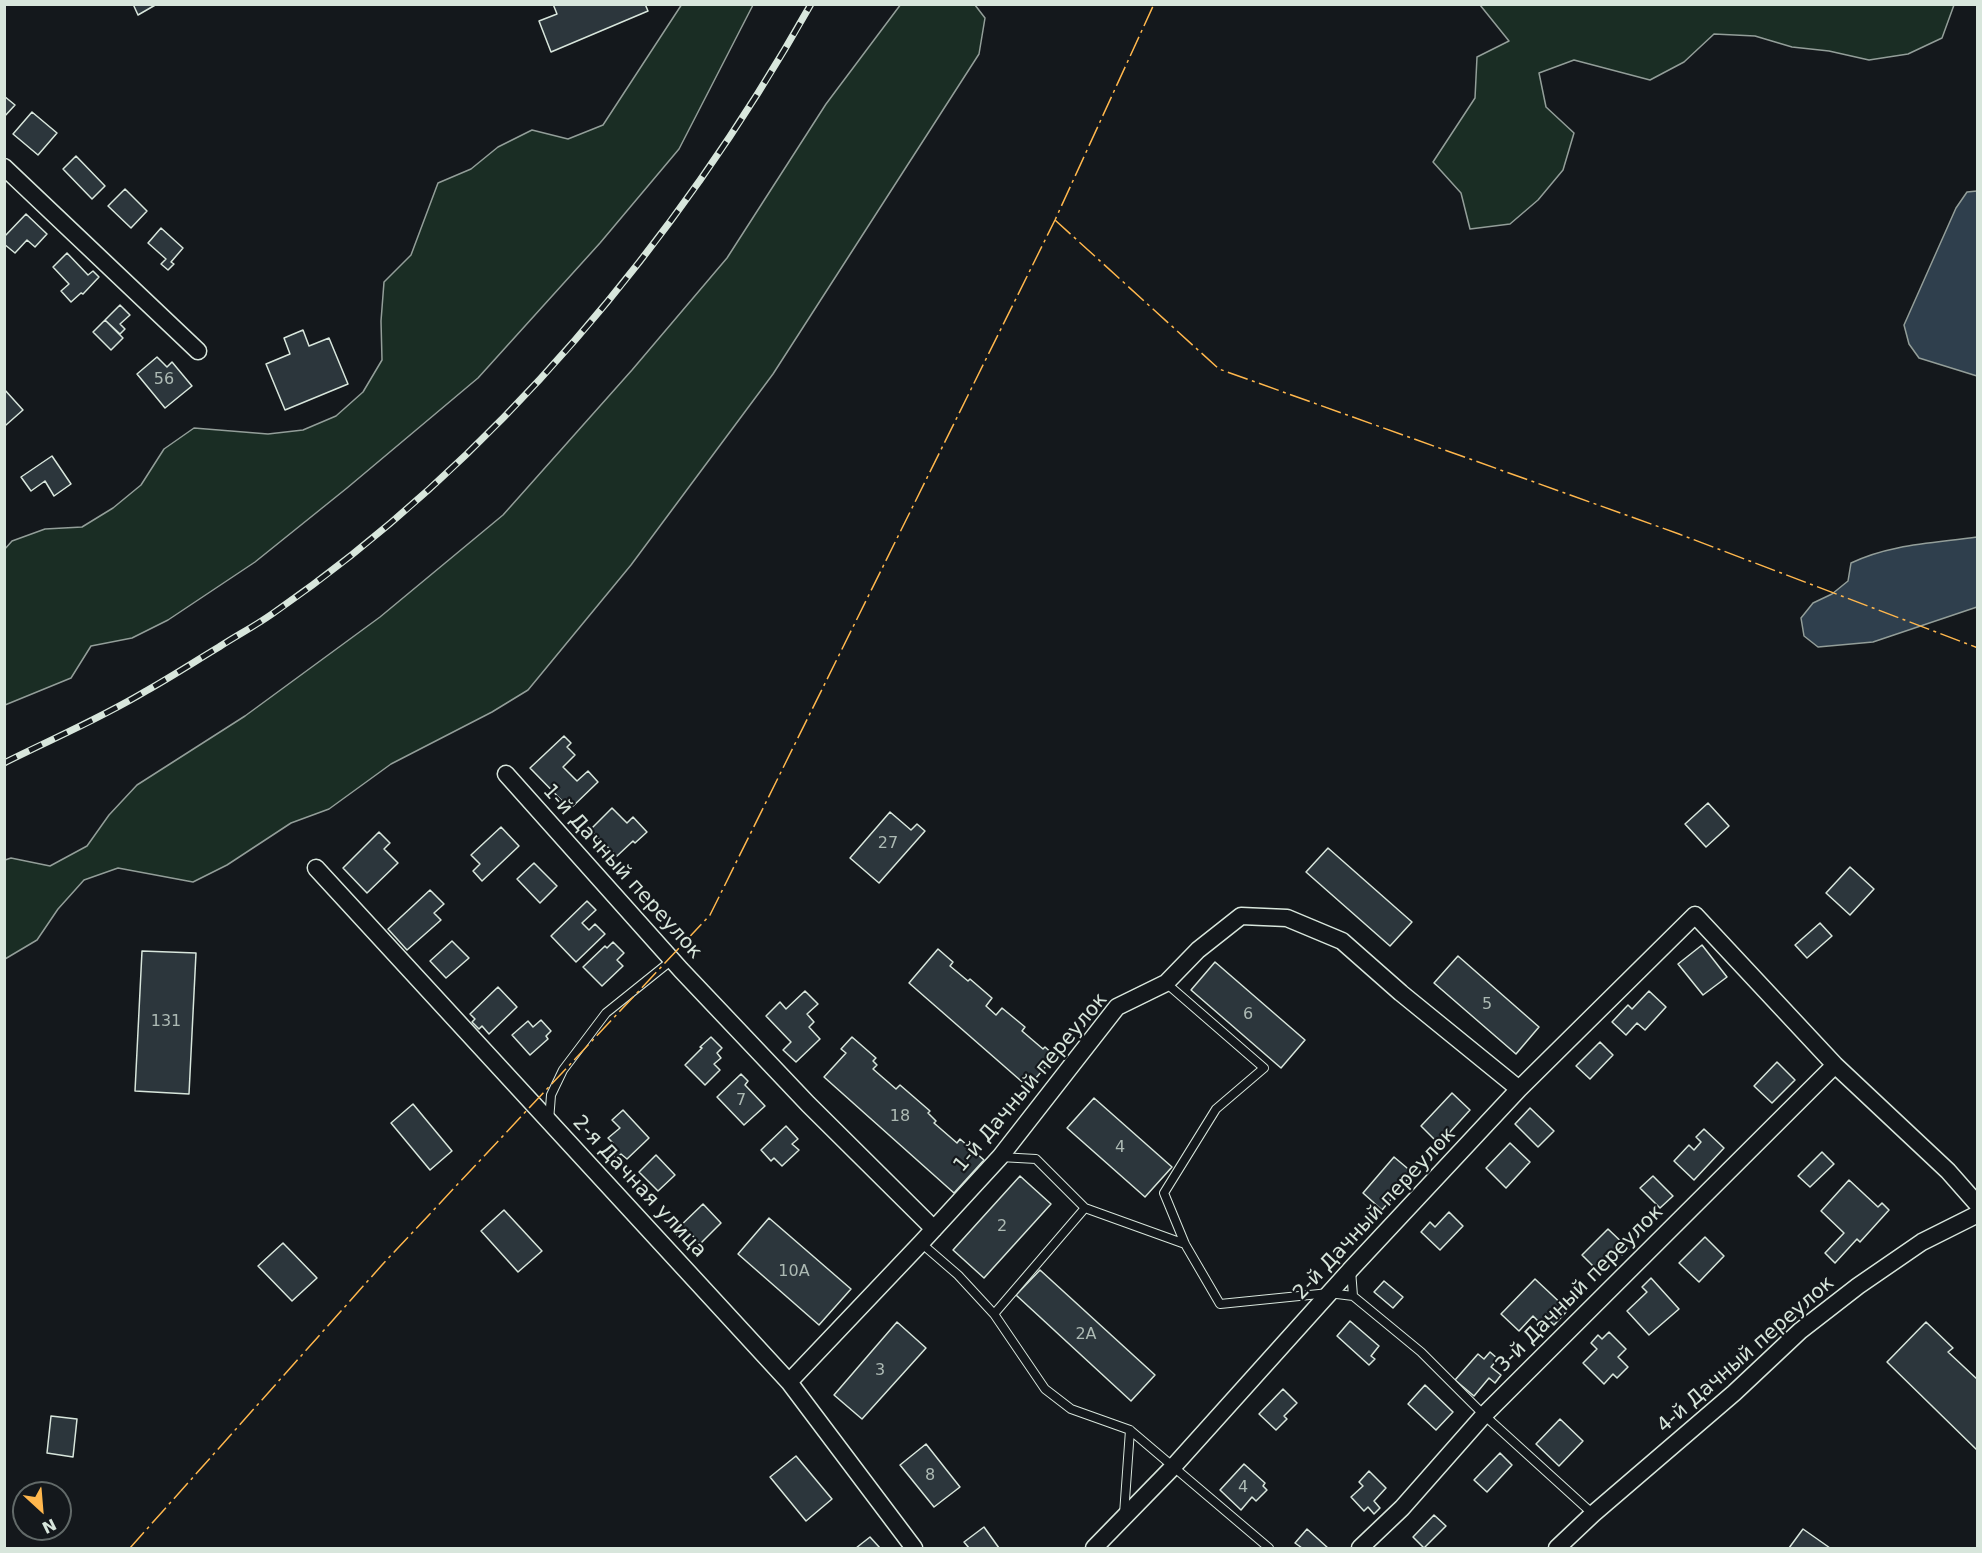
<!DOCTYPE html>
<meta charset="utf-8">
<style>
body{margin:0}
#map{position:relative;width:1982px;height:1553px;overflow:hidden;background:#14181c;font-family:"DejaVu Sans",sans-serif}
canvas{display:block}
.frame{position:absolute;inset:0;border:6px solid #d8e6dc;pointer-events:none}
.north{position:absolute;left:12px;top:1481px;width:60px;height:60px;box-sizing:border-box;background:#14181c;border:2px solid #626a69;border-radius:50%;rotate:154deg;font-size:16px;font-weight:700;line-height:24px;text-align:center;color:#d8e6dc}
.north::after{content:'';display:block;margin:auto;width:21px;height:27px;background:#ffb74d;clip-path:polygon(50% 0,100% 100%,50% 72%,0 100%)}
</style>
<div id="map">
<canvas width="1982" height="1553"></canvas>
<div class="frame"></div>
<div class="north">N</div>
</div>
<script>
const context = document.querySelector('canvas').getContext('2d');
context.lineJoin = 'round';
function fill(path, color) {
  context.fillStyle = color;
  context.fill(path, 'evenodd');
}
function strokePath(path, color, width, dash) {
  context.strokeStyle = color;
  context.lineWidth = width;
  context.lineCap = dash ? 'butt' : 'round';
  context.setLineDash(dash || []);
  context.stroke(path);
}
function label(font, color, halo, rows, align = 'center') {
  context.font = font + ' "DejaVu Sans",sans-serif';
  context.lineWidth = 4.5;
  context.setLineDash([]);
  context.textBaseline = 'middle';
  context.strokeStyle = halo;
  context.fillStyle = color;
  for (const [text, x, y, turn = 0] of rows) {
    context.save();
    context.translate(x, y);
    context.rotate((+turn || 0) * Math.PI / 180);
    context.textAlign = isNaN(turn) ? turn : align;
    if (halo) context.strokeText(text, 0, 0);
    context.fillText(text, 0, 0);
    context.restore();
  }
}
const green = new Path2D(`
 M682,4L753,5L679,149L600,243L478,378L347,488L255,562L168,620L132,638L91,646L71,678L5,705L4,550L12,541L45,529L82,527L113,508L141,485L164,449L194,428L268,434L303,430L336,416L363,392L382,360L381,321L384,282L411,255L438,183L471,169L498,147L532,130L568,139L603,125Z
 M901,4L975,5L985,18L979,54L773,374L631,565L528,690L492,712L391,764L329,809L291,823L227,865L193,882L118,868L84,880L58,909L37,940L5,959V860L11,858L50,866L87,846L109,815L137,785L245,716L380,617L503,515L632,370L727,258L826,104Z
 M1480,5H1954L1942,38L1908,54L1869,60L1829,51L1792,47L1755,36L1714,34L1684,62L1650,80L1574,60L1539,73L1546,107L1574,133L1563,170L1538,200L1510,224L1470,229L1461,193L1433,162L1475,98L1477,57L1509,41Z`);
fill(green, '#1a2d24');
strokePath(green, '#939e99', 1.5);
const water = new Path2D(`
 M1977,191H1978L1977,376L1919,358L1909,344L1904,325L1956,208L1967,192Z
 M1977,537V607L1873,642L1818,647L1804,636L1801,618L1813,603L1832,594L1848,581L1851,563C1890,544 1935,543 1977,537Z`);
fill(water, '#2f3f4d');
strokePath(water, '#939e99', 1.5);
const building = new Path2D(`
 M133,4H157L138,15Z
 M553,4H645L648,11L551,52L539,21L557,14Z
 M4,96L15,105L4,117Z
 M32,112L57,133L38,155L13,134Z
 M76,156L105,186L92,199L63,169Z
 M125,189L147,211L131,228L108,206Z
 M26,214L47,234L35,247L27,240L15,253L4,244V237Z
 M161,228L183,248L171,262L174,264L168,270L161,264L166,259L148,243Z
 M67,253L88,275L93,271L99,277L83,294L81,293L71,302L61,291L69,284L53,267Z
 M120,305L130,315L120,324L125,329L120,334L105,320Z
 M105,320L123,338L111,350L93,332Z
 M303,330L309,346L329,338L348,384L285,410L266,364L290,354L284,338Z
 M157,357L167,367L172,362L192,386L165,408L137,374Z
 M4,389L23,410L6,425L4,423Z
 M52,456L71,484L54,496L45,481L31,491L21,477Z
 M564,736L571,743L567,747L575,755L563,767L577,781L588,771L598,782L570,809L530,768Z
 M1708,803L1729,826L1706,847L1685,824Z
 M612,808L627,823L633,817L647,832L635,843L633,841L617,856L590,830Z
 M890,812L911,830L917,824L925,831L879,883L850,858Z
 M501,827L519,846L482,881L473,871L480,864L471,855Z
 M379,832L390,843L384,849L398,863L367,893L343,868Z
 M1328,848L1412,922L1390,946L1306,872Z
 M534,863L557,886L540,903L517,879Z
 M1850,867L1874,889L1850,915L1826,893Z
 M430,890L444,904L434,913L441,920L407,950L388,929Z
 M587,901L596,910L582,923L589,930L595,924L605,934L576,962L551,936Z
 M1820,923L1832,936L1807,958L1795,945Z
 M452,941L469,958L446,978L430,961Z
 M613,942L624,953L617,960L623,966L602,986L583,967L605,946L607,948Z
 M1702,945L1727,977L1703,995L1678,964Z
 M938,949L953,962L950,966L968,981L970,979L992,998L986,1006L996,1015L1002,1008L1025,1027L1022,1031L1043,1049L1045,1047L1055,1056L1028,1087L909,983Z
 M142,951L196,953L189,1094L135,1091Z
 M1458,956L1539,1027L1516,1054L1434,983Z
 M1215,962L1305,1040L1281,1068L1191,990Z
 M498,987L517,1007L489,1034L482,1026L479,1029L472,1022L475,1019L470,1014Z
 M805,991L818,1004L807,1014L814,1022L809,1027L820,1039L796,1062L783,1050L791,1042L766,1016L780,1002L786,1009Z
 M1649,991L1666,1007L1645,1030L1637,1023L1626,1035L1612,1022L1628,1005L1632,1009Z
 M541,1020L551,1031L546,1036L548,1039L530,1055L512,1035L528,1021L533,1027Z
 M711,1037L722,1048L717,1053L721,1058L714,1064L720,1070L705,1085L685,1065L702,1048L700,1047Z
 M852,1037L876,1058L873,1061L877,1065L873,1069L896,1089L900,1085L930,1111L928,1113L936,1121L934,1123L957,1143L960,1139L984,1160L954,1193L824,1077L846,1053L841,1049Z
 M1600,1042L1613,1055L1590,1079L1576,1066Z
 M1777,1062L1795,1080L1772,1103L1754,1086Z
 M741,1074L748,1081L745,1085L765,1106L744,1125L717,1097Z
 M1452,1093L1470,1110L1439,1144L1421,1126Z
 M1094,1098L1172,1167L1145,1197L1067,1128Z
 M413,1104L452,1151L430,1170L391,1123Z
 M1530,1108L1554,1131L1538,1147L1515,1124Z
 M623,1110L649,1138L627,1159L621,1154L616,1158L607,1148L613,1143L608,1138L620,1128L612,1120Z
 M786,1126L798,1139L792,1144L799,1150L782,1166L774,1158L771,1161L761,1150Z
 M1704,1129L1724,1148L1694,1180L1674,1161L1689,1145L1694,1150L1701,1142L1696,1137Z
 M1510,1143L1530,1162L1506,1188L1486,1168Z
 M1822,1152L1834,1164L1810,1187L1798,1176Z
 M656,1155L675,1175L658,1191L639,1172Z
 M1394,1157L1413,1173L1382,1210L1363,1193Z
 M1020,1176L1051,1204L984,1278L953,1250Z
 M1653,1176L1673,1196L1660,1208L1640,1188Z
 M1849,1180L1878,1207L1882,1203L1889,1210L1860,1242L1857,1239L1835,1263L1825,1253L1844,1233L1821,1211Z
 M703,1204L721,1223L700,1244L691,1234L683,1241L674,1232Z
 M504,1210L542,1251L518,1272L481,1231Z
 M1449,1212L1463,1226L1440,1250L1421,1232L1430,1222L1435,1227Z
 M769,1218L851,1289L819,1325L738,1254Z
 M1608,1229L1629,1249L1622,1255L1616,1249L1596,1269L1582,1255Z
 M1705,1237L1724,1256L1699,1282L1679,1263Z
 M283,1243L317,1278L292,1301L258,1266Z
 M1040,1270L1155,1375L1131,1401L1016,1295Z
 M1651,1278L1679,1309L1649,1335L1627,1311L1647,1292L1642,1287Z
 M1535,1279L1568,1310L1554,1325L1548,1319L1542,1325L1533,1316L1519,1331L1501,1314Z
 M1384,1281L1403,1297L1393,1308L1374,1292Z
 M1350,1321L1379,1346L1371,1356L1375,1359L1369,1365L1337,1336Z
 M897,1322L926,1348L862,1419L834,1395Z
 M1926,1322L1953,1348L1948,1352L1978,1380V1451L1887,1362Z
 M1609,1332L1626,1349L1618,1357L1628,1367L1617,1378L1613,1374L1604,1384L1583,1363L1597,1349L1591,1343L1598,1335L1602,1339Z
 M1490,1352L1498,1359L1491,1367L1501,1375L1495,1383L1489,1378L1474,1396L1455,1380L1478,1354L1484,1359Z
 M1425,1385L1453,1412L1436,1430L1408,1404Z
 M1283,1389L1297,1403L1284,1416L1287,1419L1276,1430L1259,1414Z
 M51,1416L77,1419L73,1457L47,1453Z
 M1560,1419L1583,1441L1559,1466L1536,1444Z
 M926,1444L960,1487L934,1507L900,1465Z
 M1500,1453L1512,1465L1487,1492L1474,1480Z
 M796,1456L832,1499L806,1521L770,1477Z
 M1244,1464L1265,1483L1263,1486L1267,1490L1256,1501L1252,1497L1241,1510L1220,1490Z
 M1369,1471L1386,1488L1374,1501L1380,1508L1374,1514L1368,1507L1364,1511L1351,1497L1363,1486L1359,1482Z
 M1434,1515L1446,1526L1424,1548L1413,1537Z
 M984,1527L999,1548H969L964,1542Z
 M1307,1529L1328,1548H1302L1295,1543Z
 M1803,1529L1830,1548H1789Z
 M870,1537L880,1548H856Z`);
fill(building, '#2c363c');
strokePath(building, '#d8e6dc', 1.5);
const service = new Path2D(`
 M1166,983L1264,1068L1216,1109L1164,1193L1185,1244L1220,1304L1329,1293L1353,1296
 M549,1121L551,1095L563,1070L606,1013L672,960
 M1000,1157L1036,1159L1085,1208L1185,1244
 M921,1243L958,1275L994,1314L1045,1389L1071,1409L1130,1430L1269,1548
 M1351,1270L1353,1296L1421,1352L1484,1415L1593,1514
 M994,1314L1085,1208
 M1124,1514L1130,1430`);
const minor = new Path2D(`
 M4,167L198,351
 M506,774L681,970L808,1104L934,1229
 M316,868L789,1382L914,1548
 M789,1382L921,1243L1000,1157L1117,1007L1166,983L1198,950L1241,916L1287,918L1342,941L1401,993L1519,1089
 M1094,1548L1173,1467L1351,1269L1519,1089L1695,915L1835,1065L1948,1171L1978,1205
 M1360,1548L1402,1508L1484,1415L1835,1065
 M1557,1548L1593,1514L1734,1393L1800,1331L1858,1286L1922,1242L1978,1214`);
strokePath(service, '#d8e6dc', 10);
strokePath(minor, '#d8e6dc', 19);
strokePath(service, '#14181c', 8);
strokePath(minor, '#14181c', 16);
const rail = new Path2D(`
 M4,763C52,739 101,718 146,691C171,677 194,662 219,647C236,636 255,626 272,614C495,460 678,240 811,4`);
strokePath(rail, '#d8e6dc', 7);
strokePath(rail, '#14181c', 4.5, [14]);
strokePath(new Path2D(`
 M1055,220L1219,369L1679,534L1978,648
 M130,1548L382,1265L710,915L1055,220L1154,4`), '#ffb74d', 1.5, [21, 4.5, 3, 4.5]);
label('16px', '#adbab4', null, [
 ["56",164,380],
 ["27",888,844],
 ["5",1487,1005],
 ["6",1248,1015],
 ["131",166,1022],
 ["7",741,1101],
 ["18",900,1117],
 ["4",1120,1148],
 ["2",1002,1227],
 ["10А",794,1272],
 ["2А",1086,1335],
 ["3",880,1371],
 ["8",930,1476],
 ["4",1243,1488]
]);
label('20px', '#d8e6dc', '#14181c', [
 ["1-й Дачный переулок",622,872,48],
 ["1-й Дачный переулок",1031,1083,-50],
 ["2-я Дачная улица",639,1187,47],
 ["2-й Дачный переулок",1375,1214,-47],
 ["3-й Дачный переулок",1580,1289,-45],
 ["4-й Дачный переулок",1746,1355,-41]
]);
</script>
